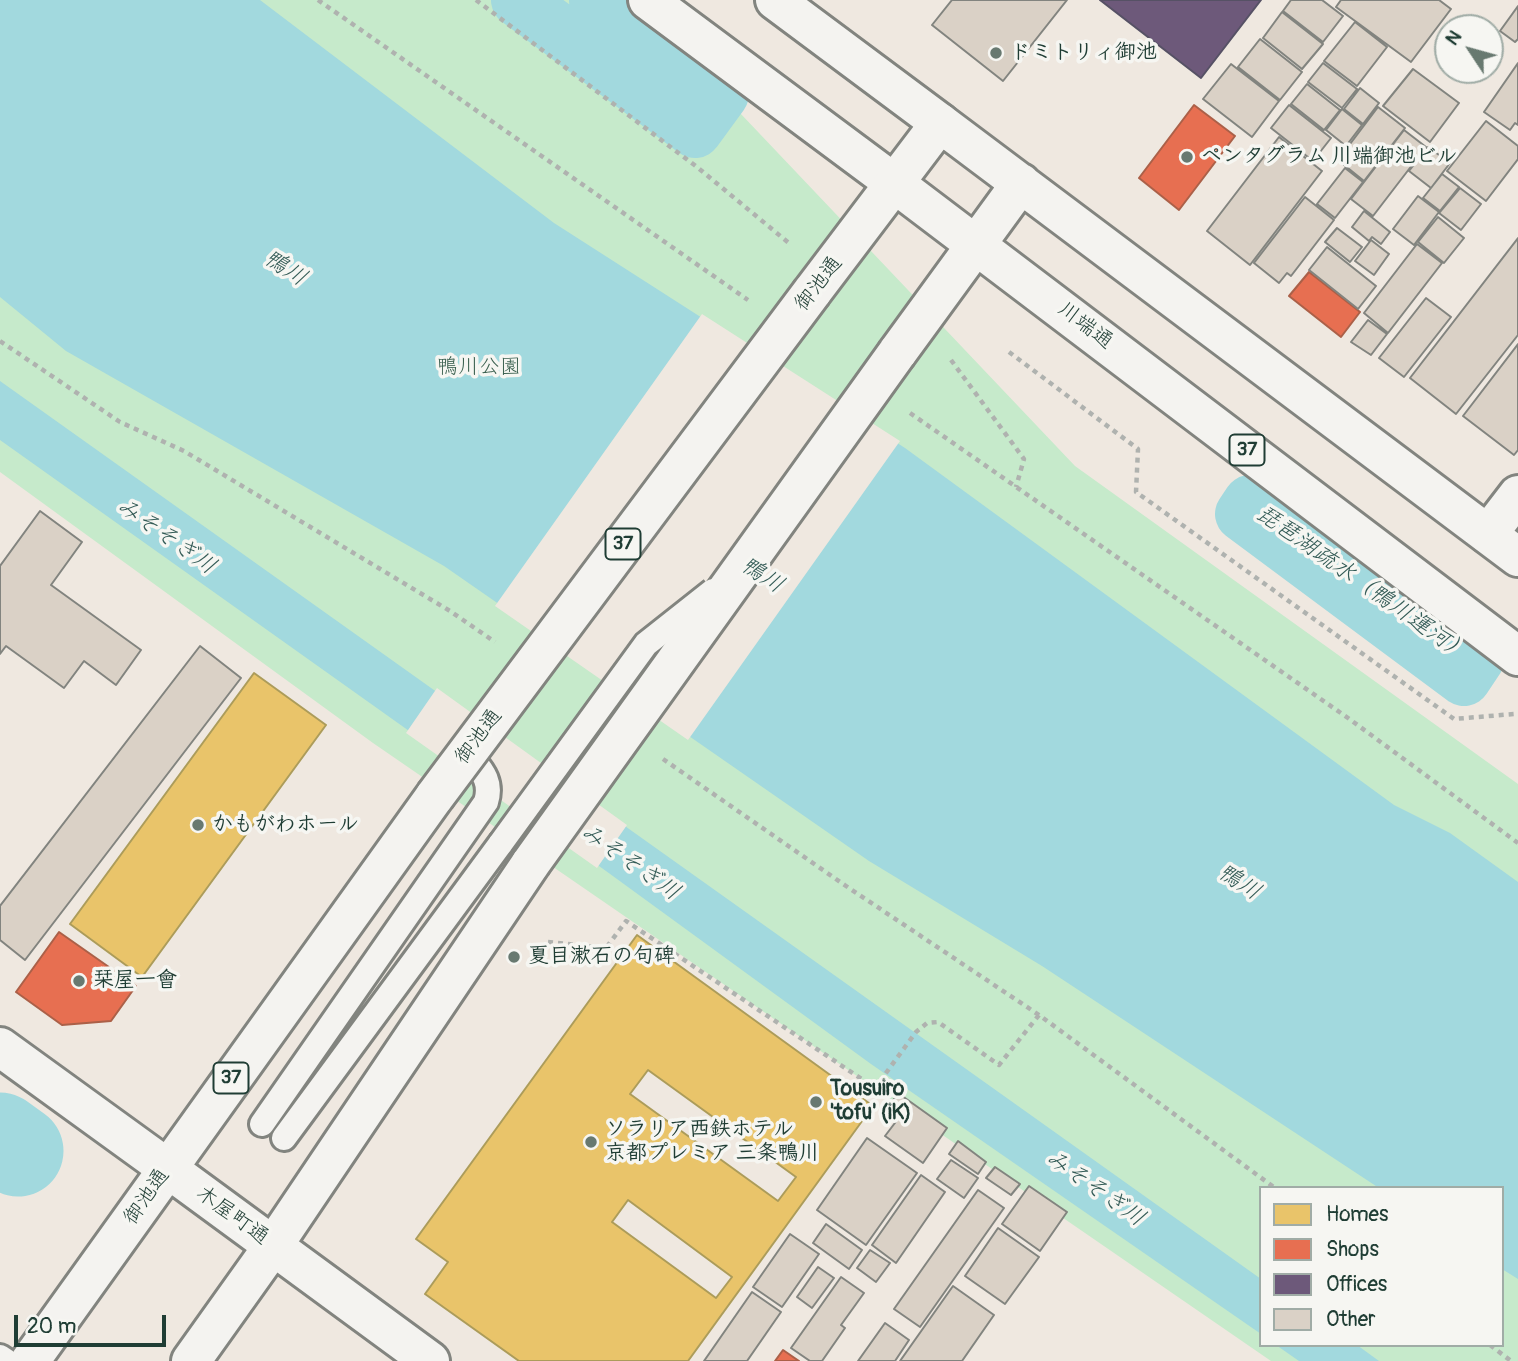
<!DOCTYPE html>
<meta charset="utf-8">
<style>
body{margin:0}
#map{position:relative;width:1518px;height:1361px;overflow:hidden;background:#efe8e0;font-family:Pangolin,sans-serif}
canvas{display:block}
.legend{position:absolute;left:1259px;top:1186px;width:245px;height:161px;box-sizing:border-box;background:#f6f6f2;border:2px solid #a0aca6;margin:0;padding:9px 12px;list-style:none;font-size:21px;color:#1f3d34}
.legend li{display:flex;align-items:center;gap:14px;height:35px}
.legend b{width:35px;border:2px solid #a0aca6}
.north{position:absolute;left:1434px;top:14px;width:70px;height:70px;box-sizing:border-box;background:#f6f6f2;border:2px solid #a0aca6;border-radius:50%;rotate:306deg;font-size:19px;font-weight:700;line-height:28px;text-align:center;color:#1f3d34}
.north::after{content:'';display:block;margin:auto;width:24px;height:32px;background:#687970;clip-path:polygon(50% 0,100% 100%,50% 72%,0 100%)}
.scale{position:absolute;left:14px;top:1315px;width:152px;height:32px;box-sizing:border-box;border:4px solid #1f3d34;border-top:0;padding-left:9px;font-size:21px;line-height:24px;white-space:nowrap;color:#1f3d34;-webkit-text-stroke:5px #f6f6f2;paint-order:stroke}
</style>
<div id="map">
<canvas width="1518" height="1361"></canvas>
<ul class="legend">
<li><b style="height:19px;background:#e9c46a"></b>Homes</li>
<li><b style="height:19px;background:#e76f51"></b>Shops</li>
<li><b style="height:19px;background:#6d597a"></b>Offices</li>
<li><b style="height:19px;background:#dad1c6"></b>Other</li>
</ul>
<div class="north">N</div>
<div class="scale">20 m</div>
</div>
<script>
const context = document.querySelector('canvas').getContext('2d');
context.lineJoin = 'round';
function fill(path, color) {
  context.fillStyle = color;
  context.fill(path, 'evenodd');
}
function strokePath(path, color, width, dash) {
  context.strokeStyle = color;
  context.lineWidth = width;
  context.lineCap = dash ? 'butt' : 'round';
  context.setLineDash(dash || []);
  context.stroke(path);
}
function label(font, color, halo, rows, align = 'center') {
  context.font = font + ' Pangolin,"Klee One",sans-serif';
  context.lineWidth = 7;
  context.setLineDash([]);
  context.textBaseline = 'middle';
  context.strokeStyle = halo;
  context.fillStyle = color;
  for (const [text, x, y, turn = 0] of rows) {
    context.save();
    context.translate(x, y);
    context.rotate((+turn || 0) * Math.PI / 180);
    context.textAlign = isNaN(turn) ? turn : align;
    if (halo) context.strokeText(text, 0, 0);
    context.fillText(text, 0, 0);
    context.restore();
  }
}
fill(new Path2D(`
 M0,0H597L722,94L1075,466L1518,784V1361H1271L373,743L0,472ZM1261,1188H1502V1345H1261Z`), '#c6eacb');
fill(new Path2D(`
 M0,0H260L554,223L905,448L1394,805L1450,833L1518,882V1279L1502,1269V1188H1379L1042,966L869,861L444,566L66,351L0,297Z
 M0,381L1261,1279V1334L871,1064L606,871L0,440Z
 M1276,1345H1357L1379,1361H1299Z`), '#a2d9de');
fill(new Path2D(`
 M702,314L900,441L688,740L495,606Z
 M437,688L627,825L597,868L406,733Z`), '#efe8e0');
const homes = new Path2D(`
 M254,673L326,725L142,977L70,924Z
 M637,935L873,1106L688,1361H519L425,1294L448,1262L416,1239ZM648,1070L796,1177L778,1201L630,1094ZM628,1200L732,1277L716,1298L612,1222Z`);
fill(homes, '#e9c46a');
strokePath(homes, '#ac9c5a', 2);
const shops = new Path2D(`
 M1194,105L1235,136L1179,210L1139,178Z
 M1309,272L1360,312L1341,337L1289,296Z
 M59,932L136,986L111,1021L62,1025L16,992Z
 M783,1350L799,1361H775Z`);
fill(shops, '#e76f51');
strokePath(shops, '#ab6048', 2);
const offices = new Path2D(`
 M1100,0H1261L1201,78Z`);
fill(offices, '#6d597a');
strokePath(offices, '#565165', 2);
strokePath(new Path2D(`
 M518,0L695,131L722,94L596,0
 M1250,502L1374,580L1478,658L1464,679L1242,514Z`), '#a2d9de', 54);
strokePath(new Path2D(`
 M0,1138L18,1151`), '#a2d9de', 91);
const building = new Path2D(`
 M952,0H1067L1003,81L932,25Z
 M1291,0H1322L1343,16L1323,42L1283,11Z
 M1341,0H1439L1451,9L1411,62L1336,7Z
 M1518,6V39L1515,42L1500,31Z
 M1282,12L1323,44L1302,69L1263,38Z
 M1355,22L1387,47L1357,86L1324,61Z
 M1260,39L1302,72L1280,100L1238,67Z
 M1323,63L1357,89L1342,108L1308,82Z
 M1518,63V125L1515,123L1510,130L1484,112Z
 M1231,64L1279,101L1252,137L1203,99Z
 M1413,69L1459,103L1430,142L1383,106Z
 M1307,84L1340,110L1324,130L1291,104Z
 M1360,88L1379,103L1363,124L1344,109Z
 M1289,105L1331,138L1313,161L1271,128Z
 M1378,107L1405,128L1364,181L1338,160Z
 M1342,109L1362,125L1346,146L1326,130Z
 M1486,121L1518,146V159L1486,201L1447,171Z
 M1404,130L1426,147L1373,216L1351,199Z
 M1279,137L1322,171L1250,265L1207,231Z
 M1428,147L1450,163L1431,188L1409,171Z
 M1345,168L1363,182L1335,218L1317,204Z
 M1442,174L1459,187L1440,211L1423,198Z
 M1460,188L1481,204L1461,230L1439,213Z
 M1418,196L1439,212L1414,245L1393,229Z
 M1305,197L1334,220L1291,276L1287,273L1279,283L1254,263Z
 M1364,211L1390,232L1381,244L1372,237L1369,241L1352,227Z
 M1438,217L1464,238L1444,263L1418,242Z
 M1337,228L1362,247L1350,262L1325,242Z
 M1518,238V335L1456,414L1410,378Z
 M1371,240L1389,254L1374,275L1355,261Z
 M1417,244L1442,263L1388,333L1364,313Z
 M1327,247L1376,286L1358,309L1309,270Z
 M1426,298L1451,317L1404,377L1379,358Z
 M1368,320L1387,334L1371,355L1351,342Z
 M1518,344V450L1514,455L1463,416Z
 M40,511L82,542L51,585L141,650L116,685L84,661L64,688L6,646L0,654V566Z
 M200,646L241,678L25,960L0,940V906Z
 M898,1093L947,1128L923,1163L885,1136L901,1115L889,1106Z
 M867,1138L917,1173L866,1245L817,1210Z
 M958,1141L986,1162L978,1174L949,1154Z
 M951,1160L978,1178L964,1198L937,1179Z
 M995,1167L1020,1184L1011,1195L986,1178Z
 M921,1175L945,1192L896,1263L872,1245Z
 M1029,1186L1067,1212L1040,1251L1002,1224Z
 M978,1190L1004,1208L920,1327L894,1309Z
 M826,1224L862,1250L849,1269L813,1243Z
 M998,1228L1039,1257L1005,1304L965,1276Z
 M790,1234L819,1254L782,1307L753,1287Z
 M870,1250L890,1263L876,1282L857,1268Z
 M818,1267L834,1278L812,1308L797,1297Z
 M841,1277L864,1293L841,1325L845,1328L822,1361H810L791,1348Z
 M953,1286L994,1315L962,1361H900Z
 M752,1292L781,1312L747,1361H704Z
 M885,1323L909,1340L895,1361H858Z`);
fill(building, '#dad1c6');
strokePath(building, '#82847f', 2);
const lane = new Path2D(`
 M262,1124L486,802C493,780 480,769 467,752
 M284,1138L501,843
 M0,1357L6,1361`);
const street = new Path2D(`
 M1488,534L1518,495
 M0,1047L167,1168`);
const secondary = new Path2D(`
 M648,0L894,183
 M775,0L940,123
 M167,1168L430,1361`);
const primary = new Path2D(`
 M894,183L1518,656
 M812,292L940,123L1518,557
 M897,353L1021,183
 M30,1361L435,796
 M191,1361L273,1246L531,863`);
strokePath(lane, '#82847f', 30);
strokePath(street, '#82847f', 44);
strokePath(secondary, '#82847f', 44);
strokePath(primary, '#82847f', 44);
strokePath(new Path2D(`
 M318,0L748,300
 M476,0L697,167L790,244
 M0,341L120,422L184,451L450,611L495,642
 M1009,352L1138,449L1136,492L1454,719L1514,714L1518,716
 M951,360L1024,459L1016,487
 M910,413L1348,718L1518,843
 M663,759L846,886L1039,1015L1275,1188
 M548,942L606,948L626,921L875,1088L916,1032L927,1023L938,1022L999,1065L1039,1015
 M1490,1345L1511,1361`), '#afb2af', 4.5, [5, 5]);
strokePath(lane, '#f4f3f0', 24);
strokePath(street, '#f4f3f0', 38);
strokePath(secondary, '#f4f3f0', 38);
strokePath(primary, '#f4f3f0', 38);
const laneBridge = new Path2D(`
 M501,843L646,644L713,591`);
const primaryBridge = new Path2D(`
 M435,796L812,292
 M531,863L897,353`);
strokePath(laneBridge, '#82847f', 30, []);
strokePath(primaryBridge, '#82847f', 44, []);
strokePath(laneBridge, '#f4f3f0', 24);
strokePath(primaryBridge, '#f4f3f0', 38);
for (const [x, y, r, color] of [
 [996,53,7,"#687970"],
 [1187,157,7,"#687970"],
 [198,825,7,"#687970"],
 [514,957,7,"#687970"],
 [79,981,7,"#687970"],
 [816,1102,7,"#687970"],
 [591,1142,7,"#687970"]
]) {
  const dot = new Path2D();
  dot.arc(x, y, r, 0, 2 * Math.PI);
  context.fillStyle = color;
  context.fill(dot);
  strokePath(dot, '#f6f6f2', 2.5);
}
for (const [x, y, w] of [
 [1247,450,35],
 [623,544,35],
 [231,1078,35]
]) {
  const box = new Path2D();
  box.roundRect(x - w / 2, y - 15.5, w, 31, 5);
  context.fillStyle = '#f6f6f2';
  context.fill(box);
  strokePath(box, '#1f3d34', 2);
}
label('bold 19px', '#1f3d34', null, [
 ["37",1247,450],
 ["37",623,544],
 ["37",231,1078]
]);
label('bold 21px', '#1f3d34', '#f6f6f2', [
 ["ドミトリィ御池",1010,53],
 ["ペンタグラム 川端御池ビル",1201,157],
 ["かもがわホール",212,825],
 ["夏目漱石の句碑",528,957],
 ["栞屋一會",93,981],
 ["Tousuiro",830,1090],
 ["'tofu' (iK)",830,1114],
 ["ソラリア西鉄ホテル",605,1130],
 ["京都プレミア 三条鴨川",605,1154]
], 'left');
label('21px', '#1f3d34', '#f6f6f2', [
 ["御池通",819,284,-52],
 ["川端通",1085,326,37],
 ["御池通",479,737,-53],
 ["御池通",147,1197,-55],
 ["木屋町通",232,1216,36]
]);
label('21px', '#3a604f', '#f6f6f2', [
 ["鴨川公園",479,368]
]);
label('italic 23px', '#335b56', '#f6f6f2', [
 ["鴨川",285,269,33],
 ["みそそぎ川",166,537,35],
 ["鴨川",762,576,33],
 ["琵琶湖疏水（鴨川運河）",1362,584,35],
 ["みそそぎ川",630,863,35],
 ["鴨川",1239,883,33],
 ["みそそぎ川",1095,1189,35]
]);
</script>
